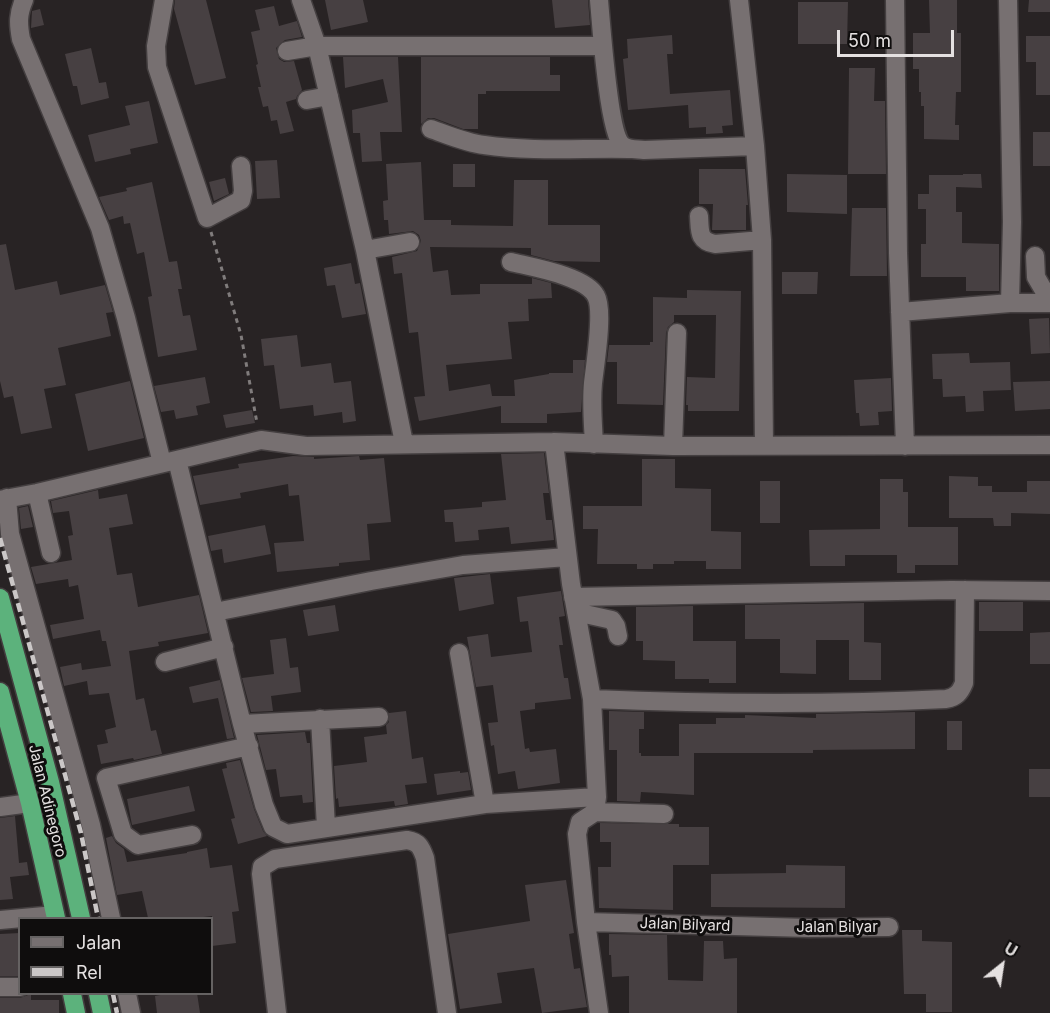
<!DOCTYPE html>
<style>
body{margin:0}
#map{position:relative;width:1050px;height:1013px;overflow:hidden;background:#282324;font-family:Inter,sans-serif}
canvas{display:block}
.legend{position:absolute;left:18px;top:917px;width:195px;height:78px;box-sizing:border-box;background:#0f0d0d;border:2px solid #656262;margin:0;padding:8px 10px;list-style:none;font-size:18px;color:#e5e1e1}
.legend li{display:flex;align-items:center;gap:12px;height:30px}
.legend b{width:30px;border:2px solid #656262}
.north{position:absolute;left:972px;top:935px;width:60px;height:60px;-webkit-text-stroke:4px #0f0d0d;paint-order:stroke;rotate:30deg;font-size:16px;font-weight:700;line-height:24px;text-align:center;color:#e5e1e1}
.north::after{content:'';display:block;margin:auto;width:21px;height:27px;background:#e5e1e1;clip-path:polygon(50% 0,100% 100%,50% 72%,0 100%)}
.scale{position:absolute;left:837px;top:30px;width:117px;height:27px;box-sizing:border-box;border:3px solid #e5e1e1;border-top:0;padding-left:8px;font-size:18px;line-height:21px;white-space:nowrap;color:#e5e1e1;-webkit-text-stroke:4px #0f0d0d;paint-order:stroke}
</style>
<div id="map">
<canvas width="1050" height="1013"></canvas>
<ul class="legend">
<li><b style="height:8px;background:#777071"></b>Jalan</li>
<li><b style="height:8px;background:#cbc7c7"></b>Rel</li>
</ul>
<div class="north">U</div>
<div class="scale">50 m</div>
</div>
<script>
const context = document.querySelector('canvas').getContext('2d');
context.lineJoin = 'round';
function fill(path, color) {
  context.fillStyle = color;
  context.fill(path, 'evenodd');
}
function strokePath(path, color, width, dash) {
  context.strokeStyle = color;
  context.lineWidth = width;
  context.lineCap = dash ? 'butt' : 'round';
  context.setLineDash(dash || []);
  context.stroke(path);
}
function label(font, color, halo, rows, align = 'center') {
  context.font = font + ' Inter,sans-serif';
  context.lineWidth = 6;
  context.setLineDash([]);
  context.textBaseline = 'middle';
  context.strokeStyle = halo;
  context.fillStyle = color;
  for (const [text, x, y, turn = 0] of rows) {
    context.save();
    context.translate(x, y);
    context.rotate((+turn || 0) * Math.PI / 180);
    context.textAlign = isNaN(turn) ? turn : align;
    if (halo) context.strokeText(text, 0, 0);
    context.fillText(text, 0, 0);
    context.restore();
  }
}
fill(new Path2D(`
 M175,0H206L226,78L195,85L174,9Z
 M325,0H363L368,22L331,30Z
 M552,0H588L590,25L555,28Z
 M929,0H957V33H961V92H956L955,125H959V140L924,139V106H921V92H919V69H913V33H930Z
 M1029,0H1050V12H1028Z
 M798,2H848L847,44H798Z
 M274,6L279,26L297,21L302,37L285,40L276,48L279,59L284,62L294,61L302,90L297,96L296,99L286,102L294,131L280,134L277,120L271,121L268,106L263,107L258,87H261L256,65L258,64L251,32L260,30L255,10Z
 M40,9L44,25L31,28L32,11Z
 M672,35L673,54H667L670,94L730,90L733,125L722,126L723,133L706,134V127L689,128L688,105L628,110L623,59L628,58L627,39Z
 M1026,36H1050V95H1036V62H1026Z
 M91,48L99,83L106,82L109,98L81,105L77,86H73L65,54Z
 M343,57H398L402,132H380L382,161L362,162L360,133H353L352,110L388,102L383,79L345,88Z
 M421,57H550V75H560V91H486V94H478V129H463L434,118H428L421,124Z
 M849,68H875L874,101H885L886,174H848Z
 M149,101L158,143L130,149L131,154L95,162L88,135L130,125L125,106Z
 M1033,132H1050V166H1033Z
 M277,160L280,198L257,199L255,161Z
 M421,162L424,220H451V225L513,226L514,180H548V225H600V262L554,261L531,255V248L430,247L433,272L448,270L451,295L480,294V284H532V278L551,283L552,298L528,299L529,321L508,322L512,359L446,365L449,391L490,384L492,396H515L514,380L549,374V373H573V360H585L581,412L547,414V423H501V406L419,421L414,397L425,396L418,332L409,333L402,273L394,274L392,257L417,251L421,241L419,235L413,231L389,234L388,220H384L383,201L388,200L386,164Z
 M453,164H475V187H453Z
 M699,169H745L748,205H746V230H712L713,204H699Z
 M787,174L847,175V214L787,212Z
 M963,174H981L982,188L956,187V212H962V243L999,244V291H966V277H921V244H926V209H918V194H929V175H963Z
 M225,178L229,194L214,201L209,182Z
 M152,182L169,262L177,261L182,289H178L183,316L190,315L197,350L158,357L148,297L152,296L144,252L137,254L130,223L124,224L123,216L109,220L99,197L127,191L126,188Z
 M852,208H886L887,276H850Z
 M6,244L15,290L57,281L60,295L105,285L113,312L106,313L111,336L58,348L66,385L44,389L52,428L21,434L13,396L4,398L0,381V245Z
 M351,263L355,284L360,283L366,314L342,318L335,285L327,286L324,268Z
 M782,272H818L817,294H782Z
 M687,290L741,291L739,411H688V405H686L687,377L715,378L716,315H674V322L668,327L666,333L663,405L617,404V362H607L609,345H650V342H653V297L687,298Z
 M1049,318L1050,353L1031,354L1029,319Z
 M297,335L301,367L331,363L334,383L351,381L356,421L343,423L342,412L314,416L313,405L280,409L274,365L264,366L261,339Z
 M969,353L970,363L1010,362L1011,390L983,391L984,411L966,412L965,396L943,397L942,379H933L932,354Z
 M205,377L210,403L196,406L198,415L176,419L174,410L161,412L154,386Z
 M891,378L892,411L878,412L879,425L860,426L859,413H856L854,380Z
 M130,381L144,438L88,451L75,394Z
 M1050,381V409L1015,411L1013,382Z
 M252,410L255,423L226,428L223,415Z
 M544,453L549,493H543L546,520H552L554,540L511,544L509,527L478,530L479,540L455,542L453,522H445L444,510L482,507V502L506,500L501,454Z
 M293,456L314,457V459L359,456L360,460L384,458L391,522L367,524L370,560L339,563V566L277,572L274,543L304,541L299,495L289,496L288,484L240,493L241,498L200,505L193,476L239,468L238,464Z
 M642,459H675V488L711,489V531L741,532V569H706V561H674V564H653V569H637V564H597L598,529H583V506H642Z
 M949,476L978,477V486H992V492H1027V481H1050V514L1011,513V526H994L993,518H949Z
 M880,479H903V492H908V527H958V565H915V573H897V555H845V566H810L809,530L880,529Z
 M760,481H780V523H760Z
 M98,490L99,499L127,494L133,524L109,528L117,575L132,573L138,607L199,595L208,633L158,642L159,646L129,651L136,700L144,698L151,731L156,730L162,754L134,760L133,758L101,764L97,745L108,743L105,730L116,727L109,693L89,695L87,681L64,686L60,667L81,663L82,670L111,666L106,641H102L100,630L53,639L50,625L84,619L78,585L69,587L68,579L36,584L31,567L72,560L68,536L73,535L69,511L53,513L51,501Z
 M28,506L33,527L21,529L19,508Z
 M265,525L271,554L224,563L222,549L211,551L208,536Z
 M490,574L494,604L459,611L454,578Z
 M561,591L565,616L559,617L563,645H559L564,678H568L571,699L535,703V709L520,711L525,749L529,748L530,752L556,749L560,783L518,789L515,771L498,774L494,745L491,746L488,723L498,722L493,685L476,687L467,637L488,634L491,657L532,652L528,621L520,622L517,597Z
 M979,602H1023V631H979Z
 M864,603V642L881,643V680H849V640H816V674L780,673V639H745V605Z
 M335,605L339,631L308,636L303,610Z
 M693,606V641H736V683H709V679H675V661L643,660V641H636V607Z
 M1050,632V664H1030V633Z
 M286,638L290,668L298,667L301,692L271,696L273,711L251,712L242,678L274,674L270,640Z
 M220,680L234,738L227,739L218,698L193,703L189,687Z
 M406,711L412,759L423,757L427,783L405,785L408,804L395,806L394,801L339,807L338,798L336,799L334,766L367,762L364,737L387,734L386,725L389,722V713Z
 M609,711L644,712V729H639V753H641V756H679V724H716V718H745V715L816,718V714L915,712V749L813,750V753H694V795L641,792L640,802L617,801V750H609Z
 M947,721H962V750H947Z
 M305,732L307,743H310L313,802L303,803L302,795L280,797L276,769L266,770L257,735Z
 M240,760L254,809L263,831L267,836L238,844L231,819L235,818L222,769L227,768L226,763Z
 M1029,769H1050V797H1029Z
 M460,771V773L468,772L471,790L437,795L434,774Z
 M189,786L195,811L132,825L127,799Z
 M15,816L19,863L27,862L29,875L10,877L13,899L0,900V818Z
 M600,823L679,824V827H709V865H673V910L599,908L598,867H611V842H600Z
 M112,836L116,843L124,849L127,862L187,853V852L207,848L210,868L232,865L239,911L232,912L236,943L212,946V916L195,918H148L142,891L117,895L106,838Z
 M786,865L845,866V908L711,907V874L786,873Z
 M566,880L574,933L569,934L574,969L580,968L587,1007L542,1013L534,968L497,973L502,1003L460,1009L448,934L530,921L525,885Z
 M902,930H922V941L952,942V1012H926V994H904Z
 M20,933V976H0V934Z
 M609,934L667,935L668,980L703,981L704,941H723L724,959L737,958V1013H629V976L612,977L611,955H609Z
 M171,993H197L200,1013H157L155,996Z
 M28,995H31V1000H59V1013H0V998H20Z`), '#474042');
const minor = new Path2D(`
 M24,0C18,14 18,23 21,39L100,228L126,318L162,463
 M164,0L156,46L157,67L207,218L241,200L243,191L241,166
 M301,0L317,46H603
 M599,0C601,23 609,134 622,145C628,150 636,149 644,150L755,146
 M739,0L755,146L762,240L764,446
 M895,0L898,253L905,446
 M1008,0L1012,222L1010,303
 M287,51L317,46L365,250L404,443
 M307,100L329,96
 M431,129C448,135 466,143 484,145C532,152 582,148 629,149
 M699,216C700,231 698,241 715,244L762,240
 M365,250L410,242
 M1035,256L1036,277L1050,301
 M511,262C531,267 586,276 596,296C604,311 595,365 593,383C591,403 593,424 594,444
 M900,312L1010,303H1050
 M673,446L677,333
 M177,460L242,724L264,805L273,827L287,834L485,804L597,797L592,699L571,584L554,442
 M37,493L51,553
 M7,498L10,534L91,825L111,918
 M0,500L37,493L261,440L306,446L554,442L673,446L1050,445
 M573,597L951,590L1050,591
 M215,612L371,581L463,565L567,557
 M576,612L612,620L616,626L618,636
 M459,653L485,804
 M165,662L224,647
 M592,699C710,704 827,705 946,699C956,697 960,693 964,683L965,590
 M320,719L326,827
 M242,724L379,717
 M597,797L595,812L580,822L577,834L586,922L599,1013
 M0,807L30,803
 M595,812L664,814
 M192,835L138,845L123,834L106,778L249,746
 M0,920L55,915
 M586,922L809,928L889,927
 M0,987H20
 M127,994L131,1013
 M277,1013L261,874L262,867L275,859L407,840C419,842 421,847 425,858L447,1013`);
const highway = new Path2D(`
 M0,598L50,782L81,918
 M0,692L30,803L56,918
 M72,994L76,1013
 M98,994L102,1013`);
strokePath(minor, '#443f40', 21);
strokePath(highway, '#443f40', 21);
strokePath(new Path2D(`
 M211,232L241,335L257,423`), '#807c7c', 3, [4.5, 4.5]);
strokePath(minor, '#777071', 18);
strokePath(highway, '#5cb27c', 18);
strokePath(new Path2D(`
 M0,538L81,833L98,918
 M113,994L117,1013`), '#cbc7c7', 4.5, [9, 4.5]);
label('15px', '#e5e1e1', '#0f0d0d', [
 ["Jalan Adinegoro",47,801,76],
 ["Jalan Bilyard",685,925,2],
 ["Jalan Bilyar",837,927]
]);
</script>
